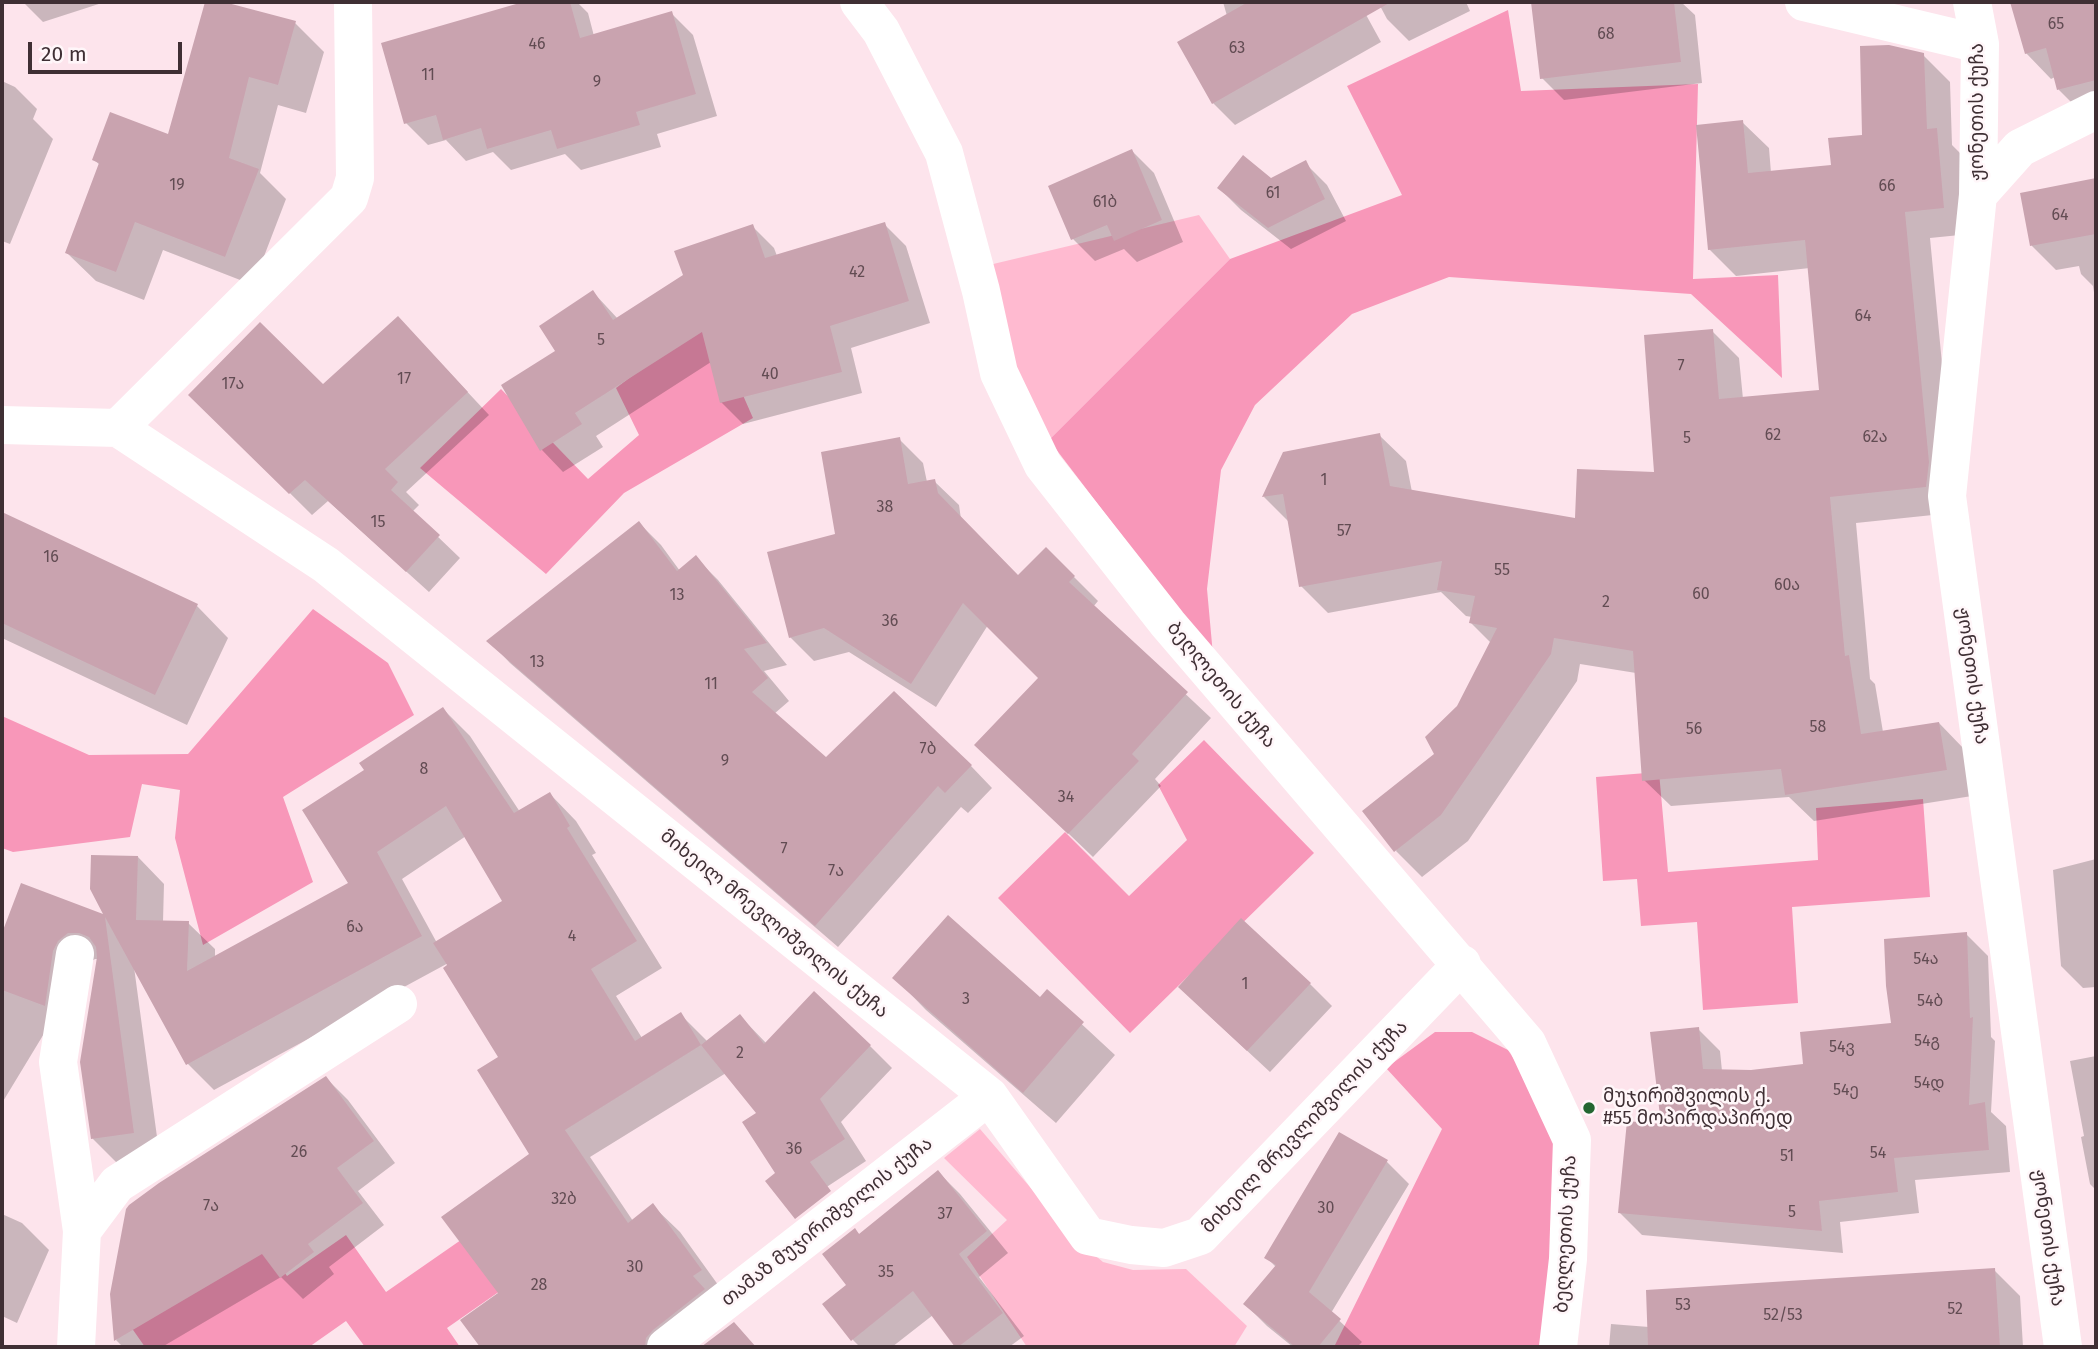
<!DOCTYPE html>
<meta charset="utf-8">
<style>
body{margin:0}
#map{position:relative;width:2098px;height:1349px;overflow:hidden;background:#fde4ec;font-family:"Fira Sans",sans-serif}
canvas{display:block}
.frame{position:absolute;inset:0;border:4px solid #3f2f34;pointer-events:none}
.scale{position:absolute;left:28px;top:42px;width:154px;height:32px;box-sizing:border-box;border:4px solid #3f2f34;border-top:0;padding-left:9px;font-size:21px;line-height:24px;white-space:nowrap;color:#3f2f34;-webkit-text-stroke:5px #fff6f9;paint-order:stroke}
</style>
<div id="map">
<canvas width="2098" height="1349"></canvas>
<div class="frame"></div>
<div class="scale">20 m</div>
</div>
<script>
const context = document.querySelector('canvas').getContext('2d');
context.lineJoin = 'round';
function fill(path, color) {
  context.fillStyle = color;
  context.fill(path, 'evenodd');
}
function strokePath(path, color, width, dash) {
  context.strokeStyle = color;
  context.lineWidth = width;
  context.lineCap = dash ? 'butt' : 'round';
  context.setLineDash(dash || []);
  context.stroke(path);
}
function label(font, color, halo, rows, align = 'center') {
  context.font = font + ' "Fira Sans","Noto Sans Georgian",sans-serif';
  context.lineWidth = 5;
  context.setLineDash([]);
  context.textBaseline = 'middle';
  context.strokeStyle = halo;
  context.fillStyle = color;
  for (const [text, x, y, turn = 0] of rows) {
    context.save();
    context.translate(x, y);
    context.rotate((+turn || 0) * Math.PI / 180);
    context.textAlign = isNaN(turn) ? turn : align;
    if (halo) context.strokeText(text, 0, 0);
    context.fillText(text, 0, 0);
    context.restore();
  }
}
fill(new Path2D(`
 M1199,215L1230,259L1049,440L1015,374L989,265Z
 M980,1129L1073,1237L1103,1262L1133,1270L1186,1269L1247,1326L1234,1347H1027L967,1257L1007,1220L944,1158Z`), '#ffbad0');
fill(new Path2D(`
 M1508,10L1521,91L1698,84L1693,279L1778,275L1782,378L1691,294L1449,277L1352,314L1255,405L1221,470L1207,589L1213,655L1049,440L1230,259L1402,195L1347,86Z
 M709,318L753,418L624,493L546,574L420,468L501,389L588,479L639,435L616,388Z
 M313,609L388,663L414,715L283,797L313,882L203,945L175,838L180,790L142,784L130,837L13,852L2,848V716L89,755L188,754Z
 M1204,740L1314,853L1130,1033L998,898L1065,832L1129,896L1187,840L1158,785Z
 M1659,772L1668,872L1818,860L1816,808L1923,799L1930,897L1792,907L1798,1003L1703,1010L1697,922L1641,926L1637,879L1603,881L1596,777Z
 M1435,1032H1472L1508,1050L1535,1091L1555,1143L1548,1347H1334L1442,1129L1386,1068Z
 M507,1208L543,1261L447,1328L460,1347H365L346,1321L309,1347H145L131,1327L261,1238L287,1276L346,1235L386,1292Z`), '#f897b9');
fill(new Path2D(`
 M23,2H105L43,22Z
 M206,2H218L295,23L324,52L306,113L278,105L260,173L286,199L253,285L163,250L144,300L96,281L67,253L100,165L94,160L169,137Z
 M528,2H577L588,13L594,36L671,13L693,35L717,116L657,134L661,147L581,170L565,154L511,170L493,152L466,161L446,140L428,145L406,123L383,44Z
 M1223,2H1359L1381,42L1235,125L1213,103L1227,16Z
 M1378,2H1466L1470,11L1409,41L1387,19Z
 M1601,2H1681L1695,15L1702,83L1564,100L1542,78L1533,10Z
 M2012,2H2096V112L2084,115L2059,90L2055,77L2051,79L2026,53Z
 M1923,55L1950,82L1952,145L1963,156L1970,234L1930,238L1954,489L1952,513L1856,523L1870,679L1875,684L1883,732L1939,723L1965,750L1972,796L1814,821L1789,797L1671,806L1644,780L1636,673L1580,664L1577,681L1468,841L1422,877L1396,851L1437,755L1491,643L1471,623L1472,617L1466,616L1441,592L1328,613L1301,586L1290,523L1264,497L1285,454L1379,435L1406,461L1412,492L1576,520L1656,474L1712,331L1739,358L1743,399L1821,391L1810,268L1736,276L1709,249L1742,122L1769,148L1771,173L1832,167L1863,136Z
 M2,81L15,87L37,109L33,119L53,139L10,244L2,241Z
 M1132,151L1154,173L1183,242L1137,262L1124,249L1095,261L1073,239L1050,187Z
 M1305,163L1327,185L1346,221L1291,249L1241,210L1219,188L1271,180Z
 M2096,180V305L2093,286L2081,274L2079,266L2056,270L2032,246L2022,194Z
 M884,224L906,246L930,323L851,348L862,393L743,424L721,402L711,362L596,436L603,447L563,472L542,450L558,352L593,292L618,319L685,276L752,226L774,248L777,256Z
 M419,340L489,415L406,492L419,505L412,512L460,558L429,592L328,501L312,515L191,395L323,387Z
 M899,439L923,463L927,482L934,481L959,505L961,519L1018,577L1046,549L1098,601L1093,607L1211,718L1155,779L1161,786L1093,857L1000,768L1040,678L988,625L936,707L849,652L814,661L790,637L837,535Z
 M2,514L197,606L228,638L187,725L2,638Z
 M639,523L661,545L680,571L696,558L718,580L787,665L764,671L789,701L774,714L826,759L971,766L992,788L968,813L961,807L838,947L510,663L489,641Z
 M443,709L470,736L520,812L550,794L576,821L596,853L592,855L662,968L616,996L642,1038L680,1014L708,1042L740,1016L767,1044L870,1046L892,1068L841,1122L866,1161L804,1202L758,1114L726,1073L590,1157L633,1221L653,1206L680,1232L734,1307L663,1347H482L463,1320L500,1294L531,1155L500,1058L452,961L214,1090L188,1064L134,967L160,1159L119,1165L93,1139L98,959H95L85,966L2,1103V938L22,885L107,917L138,857L164,884L163,922L188,923L215,949V958L351,884L367,771ZM466,836L505,901L437,943L402,879Z
 M2096,859V987L2083,988L2061,966L2053,870Z
 M1966,934L1988,956L1991,1037L1995,1041L1991,1112L2006,1126L2010,1172L1915,1180L1919,1213L1840,1222L1843,1253L1642,1235L1620,1213L1662,1126L1698,1029L1720,1051L1722,1071L1751,1072L1805,1066L1893,1024Z
 M895,978L1040,1000L1047,992L1115,1055L1056,1123L926,1010Z
 M1310,984L1332,1006L1270,1072L1202,1009Z
 M2096,1056V1190L2090,1184L2081,1137L2084,1136L2070,1061Z
 M326,1078L348,1100L395,1163L358,1191L384,1225L329,1267L334,1274L303,1299L281,1277L162,1347H123L116,1340Z
 M1339,1134L1387,1162L1409,1184L1331,1313L1362,1342L1357,1347H1293L1267,1326L1245,1304L1276,1267L1266,1257Z
 M938,1172L960,1194L1008,1253L979,1277L1024,1336L1009,1347H957L933,1315L892,1347H860L853,1340L849,1285L855,1230L860,1235Z
 M2,1214L22,1223L49,1250L17,1323L2,1316Z
 M1994,1270L2020,1296L2023,1347H1609L1611,1324L1649,1327Z`), '#0003');
fill(new Path2D(`
 M205,2H224L296,21L278,85L249,77L229,158L259,169L225,257L135,222L116,272L65,253L99,163L92,160L110,112L168,134Z
 M523,2H570L580,38L672,11L696,94L636,112L640,125L557,149L551,130L487,149L481,128L443,140L436,115L404,124L381,43Z
 M1248,2H1391L1212,104L1177,42Z
 M1531,2H1674L1681,62L1540,79Z
 M2010,2H2096V80L2057,90L2046,48L2025,54Z
 M1889,45L1924,53L1927,129L1937,128L1944,208L1905,212L1929,462L1926,487L1830,497L1845,656L1849,655L1861,734L1939,722L1947,770L1785,795L1781,769L1642,781L1633,651L1554,638L1551,654L1441,815L1394,852L1362,811L1434,754L1425,737L1457,706L1497,628L1469,623L1475,596L1437,590L1442,561L1299,587L1283,494L1262,497L1283,452L1380,433L1390,486L1575,518L1577,469L1654,472L1644,335L1713,329L1719,399L1819,390L1805,240L1708,250L1696,125L1743,120L1748,173L1831,165L1828,138L1862,135L1860,46Z
 M1132,149L1162,220L1114,241L1107,225L1071,240L1048,186Z
 M1243,155L1271,178L1306,160L1325,199L1268,228L1217,188Z
 M2096,178V234L2030,246L2020,193Z
 M885,222L909,301L830,326L842,372L720,403L702,332L575,413L582,424L540,451L501,385L555,351L539,326L593,290L613,320L683,275L674,251L753,224L765,258Z
 M398,316L468,392L385,469L398,482L391,490L440,535L406,572L305,480L289,494L188,395L260,322L323,384Z
 M900,437L908,484L935,479L938,493L1018,575L1046,547L1075,576L1069,582L1188,692L1132,754L1139,761L1068,834L974,745L1038,678L963,603L911,684L824,628L789,638L767,552L835,534L821,452Z
 M2,512L198,604L155,695L2,623Z
 M639,521L677,571L696,555L767,643L744,649L768,678L752,692L826,757L894,691L972,765L945,793L938,786L815,926L486,641Z
 M443,707L514,813L550,792L570,826L567,828L637,941L591,969L635,1041L681,1012L701,1045L565,1130L628,1223L653,1203L702,1270L693,1276L705,1289L653,1330L646,1338L645,1347H480L460,1320L498,1293L441,1217L529,1154L477,1070L498,1057L443,968L447,965L433,943L502,901L446,806L377,852L422,936L186,1065L105,917L134,1133L91,1139L80,1062L97,957L96,947L89,937L79,933H68L58,941L53,951L45,1006L2,990V933L21,883L103,914L90,889L91,855L138,856L136,920L189,921L187,971L348,883L302,810L364,770L359,763Z
 M948,915L1040,997L1047,989L1084,1022L1023,1093L892,978Z
 M1241,918L1311,983L1247,1051L1178,987Z
 M1967,932L1970,1018L1973,1017L1969,1105L1985,1102L1989,1150L1894,1158L1898,1192L1819,1201L1822,1231L1618,1213L1627,1121L1661,1124L1650,1032L1699,1027L1703,1069L1751,1070L1803,1064L1800,1032L1891,1023L1886,986L1884,939Z
 M814,991L871,1045L820,1099L845,1139L810,1162L831,1191L795,1219L765,1181L775,1173L742,1122L756,1113L701,1045L740,1014L764,1044Z
 M326,1076L374,1141L337,1168L363,1203L308,1244L314,1252L280,1278L262,1254L114,1341L110,1294L126,1209L129,1205L159,1183Z
 M1339,1132L1388,1160L1309,1292L1341,1319L1318,1347H1295L1243,1304L1276,1265L1264,1258Z
 M938,1170L987,1231L959,1254L1003,1313L958,1347H955L913,1291L851,1341L822,1304L846,1285L822,1254L855,1228L859,1234Z
 M1995,1268L2000,1347H1648L1646,1290Z
 M734,1322L756,1347H701Z`), '#c9a3af');
strokePath(new Path2D(`
 M859,2L881,31L944,153L981,291L999,373L1043,465L1168,624L1527,1043L1572,1140L1568,1259L1558,1347
 M1804,2L1980,44
 M1972,2L1980,44L1978,195L1947,496L2063,1347
 M1978,195L2020,148L2096,110
 M2,425L118,428L326,565L989,1096L1088,1236L1131,1245L1164,1248L1200,1236L1462,964
 M118,428L349,198L355,178L353,2
 M75,954L58,1062L82,1231L76,1347
 M82,1231L117,1184L398,1004
 M666,1347L989,1096`), '#fff', 38);
for (const [x, y, r, color] of [
 [1589,1108,7,"#236631"]
]) {
  const dot = new Path2D();
  dot.arc(x, y, r, 0, 2 * Math.PI);
  context.fillStyle = color;
  context.fill(dot);
  strokePath(dot, '#fff6f9', 2.5);
}
label('16px', '#624c53', null, [
 ["65",2056,25],
 ["68",1606,35],
 ["46",537,45],
 ["63",1237,49],
 ["11",428,76],
 ["9",597,83],
 ["19",177,186],
 ["66",1887,187],
 ["61",1273,194],
 ["61ბ",1105,203],
 ["64",2060,216],
 ["42",857,273],
 ["64",1863,317],
 ["5",601,341],
 ["7",1681,367],
 ["40",770,375],
 ["17",404,380],
 ["17ა",233,385],
 ["62",1773,436],
 ["62ა",1875,438],
 ["5",1687,439],
 ["1",1324,481],
 ["38",885,508],
 ["15",378,523],
 ["57",1344,532],
 ["16",51,558],
 ["55",1502,571],
 ["60ა",1787,586],
 ["60",1701,595],
 ["13",677,596],
 ["2",1606,603],
 ["36",890,622],
 ["13",537,663],
 ["11",711,685],
 ["58",1818,728],
 ["56",1694,730],
 ["7ბ",928,750],
 ["9",725,762],
 ["8",424,770],
 ["34",1066,798],
 ["7",784,850],
 ["7ა",836,872],
 ["6ა",355,928],
 ["4",572,937],
 ["54ა",1926,960],
 ["1",1245,985],
 ["3",966,1000],
 ["54ბ",1930,1002],
 ["54გ",1927,1042],
 ["54ვ",1842,1048],
 ["2",740,1054],
 ["54დ",1929,1084],
 ["54ე",1846,1091],
 ["36",794,1150],
 ["26",299,1153],
 ["54",1878,1154],
 ["51",1787,1157],
 ["32ბ",564,1200],
 ["7ა",211,1207],
 ["30",1326,1209],
 ["5",1792,1213],
 ["37",945,1215],
 ["30",635,1268],
 ["35",886,1273],
 ["28",539,1286],
 ["53",1683,1306],
 ["52",1955,1310],
 ["52/53",1783,1316]
]);
label('19px', '#3f2f34', '#fff6f9', [
 ["ჟონეთის ქუჩა",1978,112,-90],
 ["ჟონეთის ქუჩა",1972,676,82],
 ["ბეღლეთის ქუჩა",1221,685,50],
 ["მიხეილ მრევლიშვილის ქუჩა",774,924,39],
 ["მიხეილ მრევლიშვილის ქუჩა",1305,1127,-46],
 ["თამაზ მუჯირიშვილის ქუჩა",827,1222,-38],
 ["ბეღლეთის ქუჩა",1566,1234,-87],
 ["ჟონეთის ქუჩა",2048,1238,82]
]);
label('19px', '#3f2f34', '#fff6f9', [
 ["მუჯირიშვილის ქ.",1603,1097],
 ["#55 მოპირდაპირედ",1603,1119]
], 'left');
</script>
